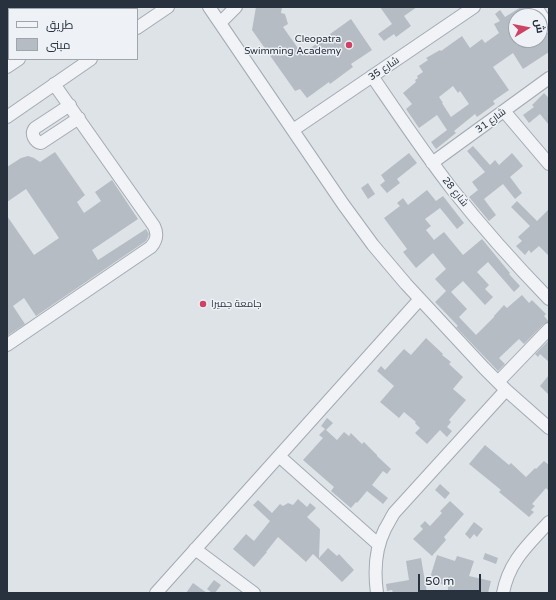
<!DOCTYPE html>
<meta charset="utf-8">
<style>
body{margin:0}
#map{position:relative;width:556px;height:600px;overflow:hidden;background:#dee3e8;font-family:"Varela Round",Cairo,sans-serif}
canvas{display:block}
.frame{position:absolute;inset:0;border:8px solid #27323e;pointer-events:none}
.legend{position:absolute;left:8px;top:8px;width:130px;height:52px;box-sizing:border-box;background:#eef1f5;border:1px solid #9ea5ac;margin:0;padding:5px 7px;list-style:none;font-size:12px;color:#27323e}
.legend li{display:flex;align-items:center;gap:8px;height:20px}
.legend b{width:20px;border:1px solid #9ea5ac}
.north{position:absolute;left:508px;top:8px;width:40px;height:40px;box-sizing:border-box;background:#eef1f5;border:1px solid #9ea5ac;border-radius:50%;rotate:80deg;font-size:11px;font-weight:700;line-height:16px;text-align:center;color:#27323e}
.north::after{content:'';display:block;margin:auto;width:14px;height:18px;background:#cd4363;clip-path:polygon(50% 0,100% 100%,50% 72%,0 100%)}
.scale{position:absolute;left:418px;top:574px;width:63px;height:18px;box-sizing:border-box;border:2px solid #27323e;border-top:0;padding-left:5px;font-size:12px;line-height:14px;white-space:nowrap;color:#27323e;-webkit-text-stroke:3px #eef1f5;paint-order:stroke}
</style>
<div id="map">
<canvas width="556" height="600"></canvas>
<div class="frame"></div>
<ul class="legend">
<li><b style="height:5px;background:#f1f3f6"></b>طريق</li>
<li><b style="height:11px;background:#b5bcc4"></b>مبنى</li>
</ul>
<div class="north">ش</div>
<div class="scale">50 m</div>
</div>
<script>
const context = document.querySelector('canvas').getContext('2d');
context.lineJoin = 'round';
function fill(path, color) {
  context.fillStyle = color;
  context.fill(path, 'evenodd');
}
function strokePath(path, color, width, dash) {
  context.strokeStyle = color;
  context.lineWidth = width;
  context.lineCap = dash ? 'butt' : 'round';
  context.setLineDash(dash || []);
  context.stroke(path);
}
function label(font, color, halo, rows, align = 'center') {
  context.font = font + ' "Varela Round",Cairo,sans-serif';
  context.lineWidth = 3;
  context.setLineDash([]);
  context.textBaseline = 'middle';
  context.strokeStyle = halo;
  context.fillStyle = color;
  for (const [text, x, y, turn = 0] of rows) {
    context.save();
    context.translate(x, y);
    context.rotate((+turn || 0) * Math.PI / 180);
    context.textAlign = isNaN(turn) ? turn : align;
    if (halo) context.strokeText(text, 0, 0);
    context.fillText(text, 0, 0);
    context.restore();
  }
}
fill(new Path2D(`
 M256,7H282L281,13L285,14L288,24L283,27L302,54L351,19L372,50L351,64L353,67L330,84L329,82L307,98L300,89L295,91L252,30Z
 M380,7H417L404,16L411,26L396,37L394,34L384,41L378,34L392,24Z
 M521,7H529L530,11L533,16H516V45L524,40H540V27L545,33L549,34V52L523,69L513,53L493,67L509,90L493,101L495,104L477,117L475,114L454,131L456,133L436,149L431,142L447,130L437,115L419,128L406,109L412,104L403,93L416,82L415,80L418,78L417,76L423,72L419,66L428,60L426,58L440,50L441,51L462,36L470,48L482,39L485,43L499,33L494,24L500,21L495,14L500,10L505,17ZM453,86L458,93L460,91L469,104L451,117L442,103H443L439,97Z
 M544,93L549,98V125L540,114L529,123L523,115L534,107L532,105Z
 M473,146L490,165L495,160L499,165L512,153L523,166L510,177L522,193L515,199L503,184L484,199L496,215L489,221L469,197L478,190L472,182L485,172L467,151Z
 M55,152L85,195L77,202L84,213L101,201L95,192L112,180L138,219L92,250L98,260L146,229L149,234L148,237L146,241L36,316L24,298L13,306L25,324L7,336V216L34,255L59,238L26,189L7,202V167L21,158L28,156L34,158L40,162Z
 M409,153L417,163L397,179L400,183L387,193L380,185L385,181L381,175Z
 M368,183L375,194L368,199L361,188Z
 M427,190L436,201L443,196L464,223L457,229L440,208L425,219L431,226L426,230L434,240L444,232L463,255L482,239L510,273L509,274L520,286L514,292L488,262L477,272L489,285L485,289L493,297L485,305L463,281L451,292L467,309L459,317L476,335L494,317V316L504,305L507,308L522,295L529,303L532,300L546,314L544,316L549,322L544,324L524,344L519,339L499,358L505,364L498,371L456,327L458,326L435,302L446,291L435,279L446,269L433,253L416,268L403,252L407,249L384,218L400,206L397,203L403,198L408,205Z
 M517,201L537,221L549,209V256L539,246L531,253L529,250L525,255L516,246L522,241L518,237L530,226L511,207Z
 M426,338L443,354L442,355L451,362L449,364L463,377L453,389L466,400L449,420L451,422L447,427L452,431L447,437L440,430L427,444L415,433L420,428L415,423L416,422L404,412L399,418L380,402L394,386L377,371L381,366L385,370L404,349L411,355Z
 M549,340V362L540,354L538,357L535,354Z
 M549,375V395L540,386Z
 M327,418L333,423L326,430L337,440L344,432L349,436L351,433L362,444L364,442L377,455V456L391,469L387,474L383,471L372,485L388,498L383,504L367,491L357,503L356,502L351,508L331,491L334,487L303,460L323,438L319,435L325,429L321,426Z
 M485,445L509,465L511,463L526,477L535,468L536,469L544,461L549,465V491L546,488L532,504L535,506L531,510L534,512L529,517L499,492L501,490L469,464Z
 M440,484L450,493L445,499L435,490Z
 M298,499L307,507L310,503L316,508L307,517L320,529L319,558L328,548L337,556L339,554L354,570L342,582L313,554L306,562L278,537L266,552H267L254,567L233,549L246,534L254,541L270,521L253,505L258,500L272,513L280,504L283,506L288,503L293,505Z
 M450,501L464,514L444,537L446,540L432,556L413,539L423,529L420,526L425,521L430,526L442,513L440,511Z
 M474,522L483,529L477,537L474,534L470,539L465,534Z
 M485,553L498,558L496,564L483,559Z
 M437,555L455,561L457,556L474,561L469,576L491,581L488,593H448V586L429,581Z
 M421,558L427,593H393L392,590L387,591L386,584L409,580L406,561Z
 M214,580L221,585L215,593H212L207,589Z
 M193,583L207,593H186Z`), '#b5bcc4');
const minor = new Path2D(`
 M209,7L343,204L373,245L406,284L484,368L506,390L549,428
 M536,7L549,27
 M93,9L96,7
 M220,23L236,7
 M137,28L168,7
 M7,67L19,59
 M372,76C398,114 424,153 452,189C482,227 515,264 549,299
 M70,105L35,128C30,134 35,142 41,143L79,118
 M504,111L549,164
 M7,117L91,59
 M293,130L474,7
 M432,163L549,78
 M7,345L151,247C157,240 158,234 154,226L54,84
 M498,382L549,329
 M279,456L379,545
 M195,549L254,593
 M156,593L420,299
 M377,593C374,571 375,549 385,529C388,524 391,518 394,513L506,390
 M503,593C509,561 528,545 549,522`);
strokePath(minor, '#a3aab2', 14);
strokePath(minor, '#f1f3f6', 12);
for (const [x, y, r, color] of [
 [349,45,4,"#cd4363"],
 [203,304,4,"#cd4363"]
]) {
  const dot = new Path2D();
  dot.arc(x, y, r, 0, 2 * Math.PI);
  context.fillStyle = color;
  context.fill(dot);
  strokePath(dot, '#eef1f5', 1.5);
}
label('10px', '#27323e', '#eef1f5', [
 ["Cleopatra",341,39],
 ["Swimming Academy",341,51],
 ["جامعة جميرا",211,304,"left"]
], 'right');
label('10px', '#27323e', '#eef1f5', [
 ["شارع 35",384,69,-34],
 ["شارع 31",491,121,-36],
 ["شارع 28",455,192,51]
]);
</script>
